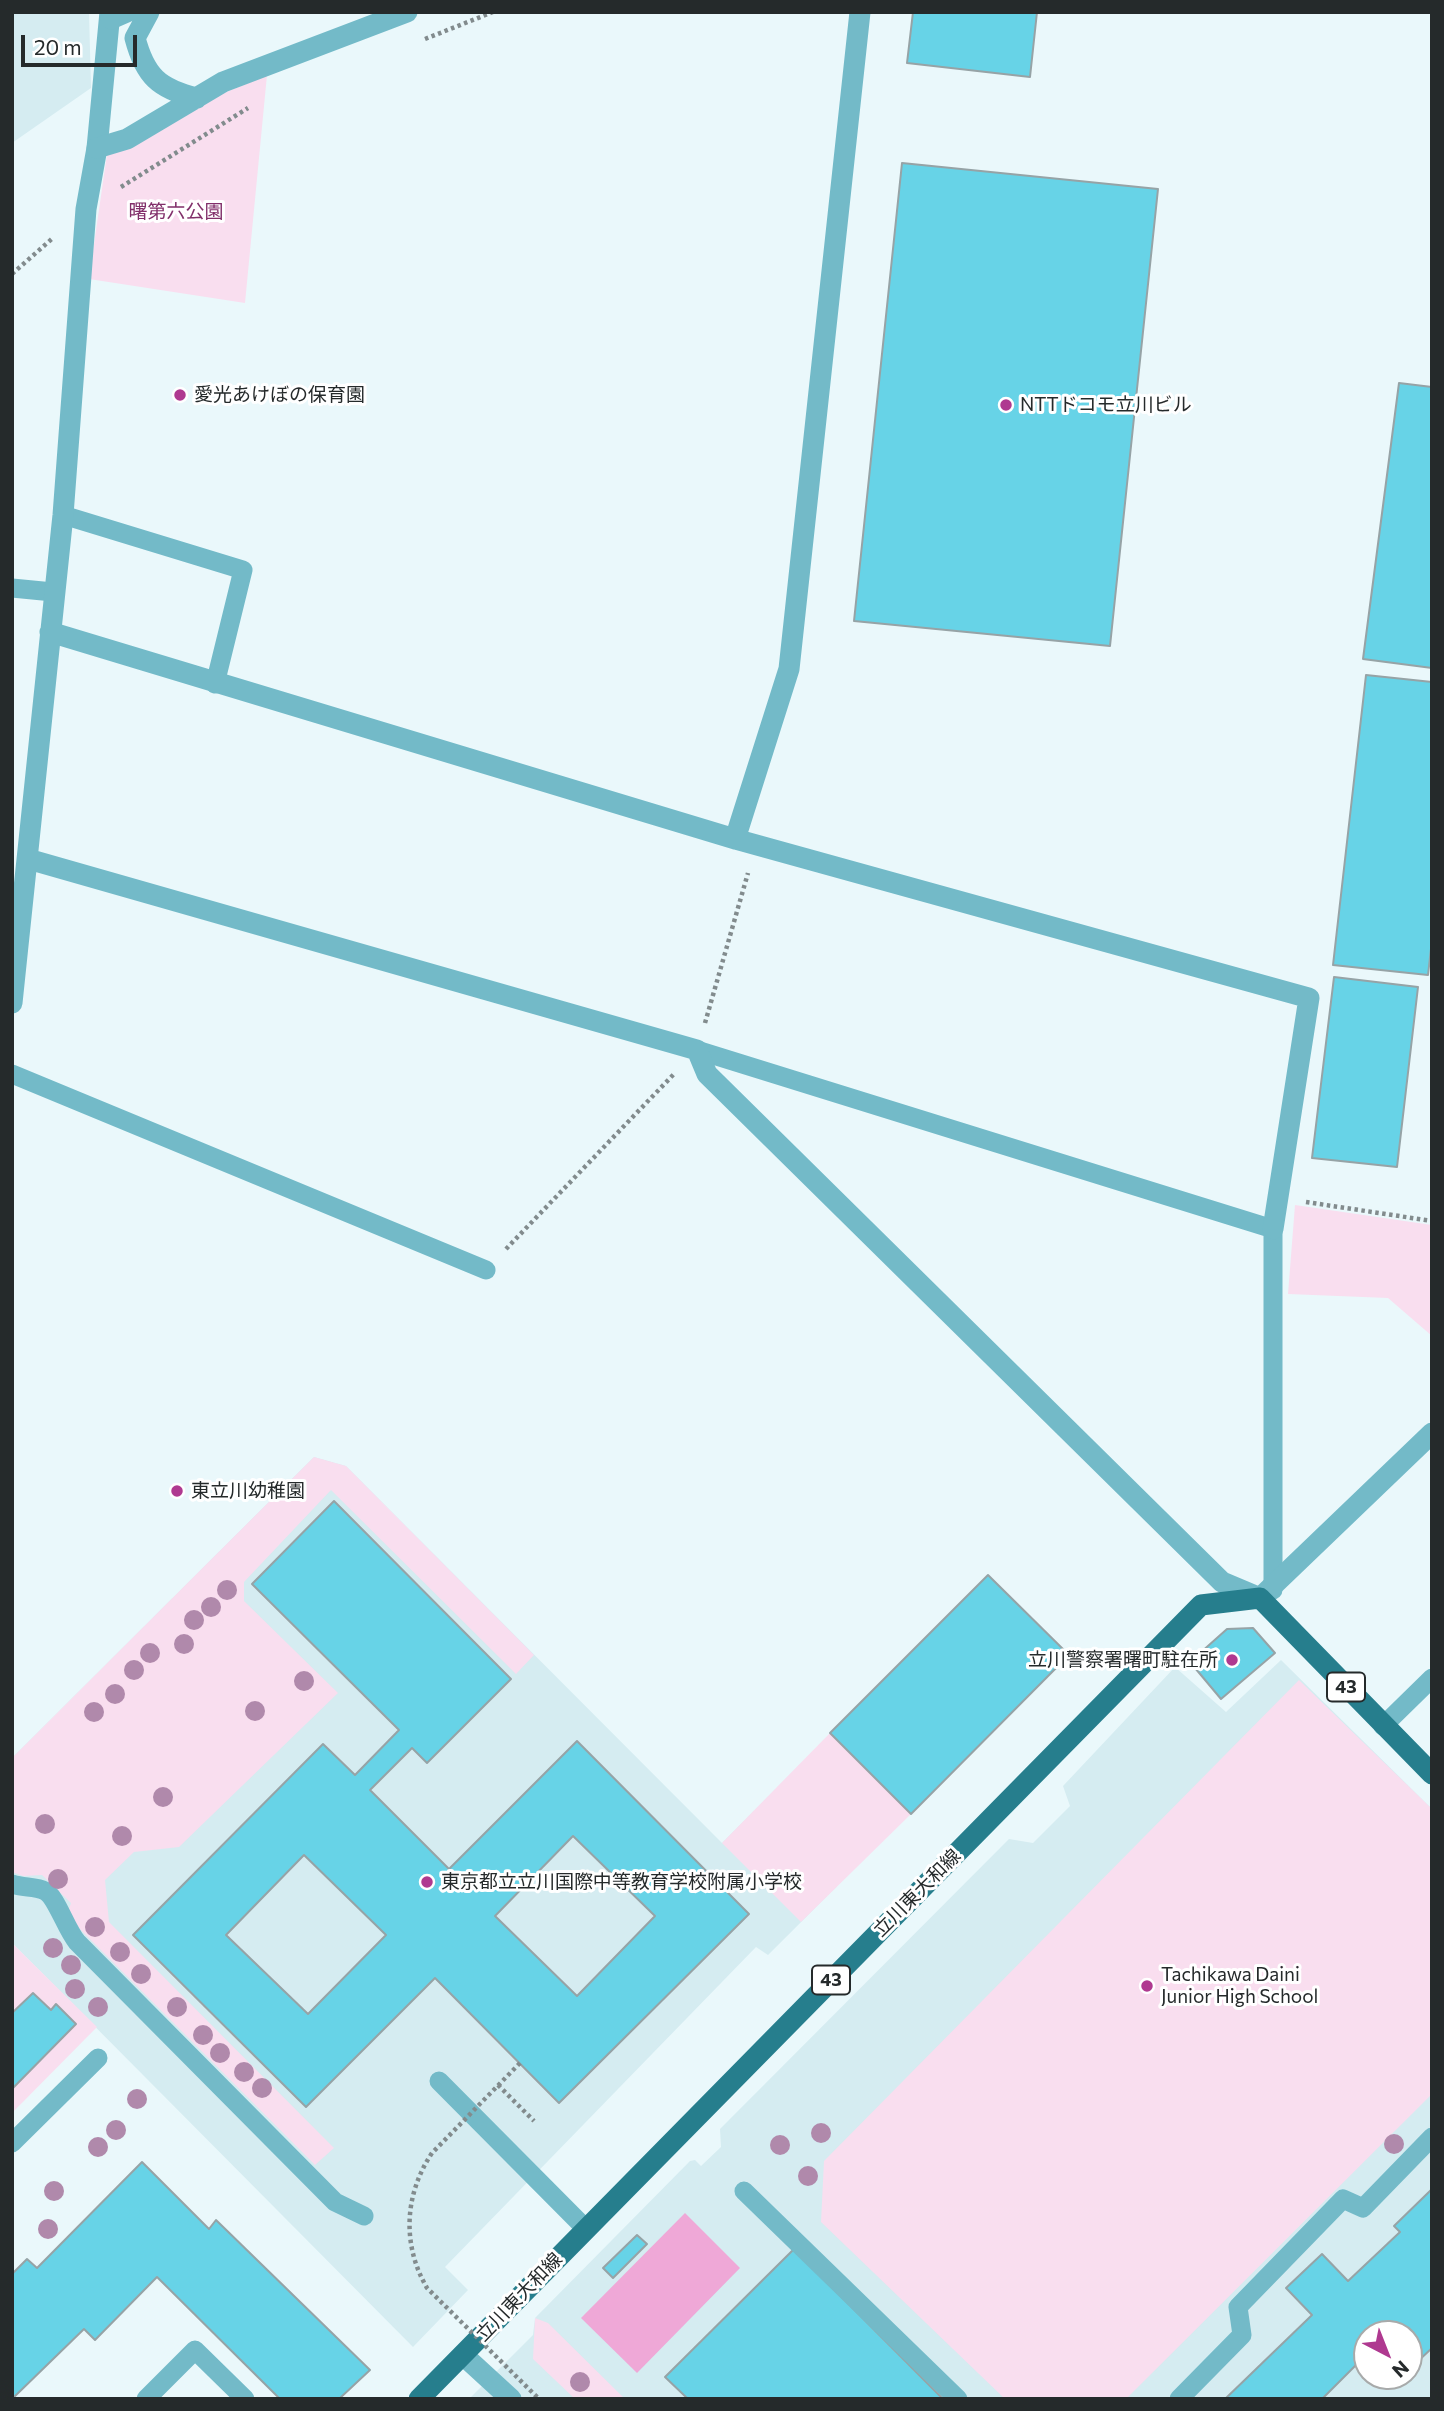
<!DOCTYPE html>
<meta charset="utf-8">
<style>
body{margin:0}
#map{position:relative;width:1444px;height:2411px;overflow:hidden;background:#eaf8fb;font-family:Commissioner,sans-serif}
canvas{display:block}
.frame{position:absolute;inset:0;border:14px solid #252a2b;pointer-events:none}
.north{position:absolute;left:1353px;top:2320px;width:70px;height:70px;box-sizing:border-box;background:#fff;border:2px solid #a8aaaa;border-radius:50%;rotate:138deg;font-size:19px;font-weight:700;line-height:28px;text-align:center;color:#252a2b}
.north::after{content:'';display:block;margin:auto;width:24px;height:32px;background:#af3990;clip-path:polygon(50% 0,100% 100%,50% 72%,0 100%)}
.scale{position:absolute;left:21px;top:35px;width:116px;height:32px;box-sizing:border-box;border:4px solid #252a2b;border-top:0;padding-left:9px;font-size:21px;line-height:24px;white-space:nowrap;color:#252a2b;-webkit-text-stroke:5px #fff;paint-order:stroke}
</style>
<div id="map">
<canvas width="1444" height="2411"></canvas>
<div class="frame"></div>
<div class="north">N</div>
<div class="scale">20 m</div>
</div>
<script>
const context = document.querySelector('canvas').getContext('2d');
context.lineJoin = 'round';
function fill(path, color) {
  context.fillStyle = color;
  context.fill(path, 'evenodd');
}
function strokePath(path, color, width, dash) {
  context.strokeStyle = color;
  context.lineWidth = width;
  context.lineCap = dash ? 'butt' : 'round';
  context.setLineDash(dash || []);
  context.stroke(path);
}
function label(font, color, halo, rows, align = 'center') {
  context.font = font + ' Commissioner,"Noto Sans JP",sans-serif';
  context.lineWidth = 6;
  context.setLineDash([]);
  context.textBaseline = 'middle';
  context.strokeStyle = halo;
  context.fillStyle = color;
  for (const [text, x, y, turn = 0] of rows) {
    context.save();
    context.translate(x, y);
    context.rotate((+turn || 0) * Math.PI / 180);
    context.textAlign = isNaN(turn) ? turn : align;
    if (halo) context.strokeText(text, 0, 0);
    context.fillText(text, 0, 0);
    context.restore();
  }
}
fill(new Path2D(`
 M12,12H89L91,88L12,143Z
 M314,1457L346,1466L722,1843L988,1575L1069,1655L768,1955L756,1947L445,2267L468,2290L413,2347L12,1943V1758Z
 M1281,1660L1432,1809V2399H469L533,2335L535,2318L690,2161L695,2160L701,2166L721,2147L720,2129L1009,1839L1033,1843L1070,1806L1063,1786L1175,1667L1226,1712ZM1367,2334H1409V2376H1367Z`), '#d5ecf1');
fill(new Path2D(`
 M267,75L245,303L89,279L108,147L114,139Z
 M1295,1205L1432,1225V1336L1388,1298L1288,1294Z
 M314,1457L346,1466L534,1655L516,1674L331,1490L244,1582V1601L338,1693L179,1847L134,1852L105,1880L109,1922L334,2148L315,2165L80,1929L68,1912L71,1903L42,1875L23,1876L12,1872V1758Z
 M1299,1680L1432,1809V2094L1126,2399H1005L821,2222L824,2161Z
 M830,1733L911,1814L801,1922L722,1843Z
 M12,1943L97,2027L12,2113Z
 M535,2318L548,2323L625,2399H575L533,2359Z`), '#f9deef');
fill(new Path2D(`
 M685,2213L740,2268L637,2373L581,2318Z`), '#efa8d7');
const building = new Path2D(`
 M913,12H1037L1030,77L907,63Z
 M902,163L1158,189L1110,646L854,621Z
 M1399,383L1432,387V668L1363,659Z
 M1366,675L1432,682V940L1428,975L1333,965Z
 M1334,977L1418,987L1397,1167L1312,1158Z
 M334,1501L511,1679L427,1763L412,1748L370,1790L449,1869L577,1741L749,1914L559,2103L435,1978L306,2107L133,1935L323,1744L355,1775L399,1730L252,1584ZM573,1836L655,1916L577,1996L495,1916ZM304,1855L386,1935L308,2014L226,1935Z
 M988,1575L1069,1655L911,1814L830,1733Z
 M1253,1628L1275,1653L1221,1699L1190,1662L1227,1629Z
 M33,1993L51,2010L56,2004L76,2024L12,2089V2013Z
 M142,2162L209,2229L216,2220L370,2370L339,2399H280L157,2277L95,2340L84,2329L12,2399V2274L27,2259L37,2268Z
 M1432,2189V2348L1415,2364L1409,2358V2334H1367V2354L1322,2399H1225L1312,2315L1286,2288L1322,2254L1348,2281L1400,2232L1394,2226Z
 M637,2235L647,2244L613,2278L603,2268Z
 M794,2249L943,2399H688L665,2377Z`);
fill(building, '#67d3e7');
strokePath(building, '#96a3a6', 2);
strokePath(new Path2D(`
 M425,39L493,12
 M121,187L248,108
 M12,274L54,237
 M705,1023L748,873
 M1306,1202L1432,1221
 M506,1249L674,1074
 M498,2085L534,2121`), '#828b8d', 4.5, [3.5, 3.5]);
strokePath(new Path2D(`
 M63,515L243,570L215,684
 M12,588L53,592
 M697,1050L1273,1229V1590
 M12,1074L486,1270
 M1383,1726L1432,1678
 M12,1884C23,1888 36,1886 45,1891C56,1896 66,1929 77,1942L335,2202L364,2216
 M439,2081L586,2229
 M12,2143L98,2058
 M744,2191L958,2399
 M146,2399L195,2350L245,2399
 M1179,2399L1242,2335L1238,2307L1343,2199L1363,2208L1432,2137`), '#73bac8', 19);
strokePath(new Path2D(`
 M50,632L735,839L1309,998L1273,1229
 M735,839L789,669L860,12
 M28,859L697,1050L707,1074L1222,1582L1260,1598L1432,1433
 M12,1003L63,515L86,209L97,148L110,12
 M463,2355L511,2399`), '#73bac8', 21);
strokePath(new Path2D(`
 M149,12L135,38C145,76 159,89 197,98
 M111,19L127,12
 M97,148L127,139L223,82L407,12`), '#73bac8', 21);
strokePath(new Path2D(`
 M419,2399L1201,1605L1260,1598L1432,1774`), '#267e8d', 21);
strokePath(new Path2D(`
 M520,2063L432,2153C404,2195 402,2245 427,2288L539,2399`), '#828b8d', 4.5, [3.5, 3.5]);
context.fillStyle = '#b089ab';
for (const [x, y] of [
 [227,1590],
 [211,1607],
 [194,1620],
 [184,1644],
 [150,1653],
 [134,1670],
 [304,1681],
 [115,1694],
 [255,1711],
 [94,1712],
 [163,1797],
 [45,1824],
 [122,1836],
 [58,1879],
 [95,1927],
 [53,1948],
 [120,1952],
 [71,1965],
 [141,1974],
 [75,1989],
 [98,2007],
 [177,2007],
 [203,2035],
 [220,2053],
 [244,2072],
 [262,2088],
 [137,2099],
 [116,2130],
 [821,2133],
 [1394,2144],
 [780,2145],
 [98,2147],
 [808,2176],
 [54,2191],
 [48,2229],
 [580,2382]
]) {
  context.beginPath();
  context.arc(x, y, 10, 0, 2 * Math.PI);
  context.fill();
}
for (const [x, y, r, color] of [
 [180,395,7,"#af3990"],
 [1006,405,7,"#af3990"],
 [177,1491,7,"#af3990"],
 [1232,1660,7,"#af3990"],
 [427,1882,7,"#af3990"],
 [1147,1986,7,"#af3990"]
]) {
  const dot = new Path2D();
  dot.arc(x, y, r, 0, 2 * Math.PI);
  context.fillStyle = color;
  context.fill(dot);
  strokePath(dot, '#fff', 2.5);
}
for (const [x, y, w] of [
 [1346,1687,38],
 [831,1980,38]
]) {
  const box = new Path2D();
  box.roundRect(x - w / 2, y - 14.5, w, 29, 5);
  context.fillStyle = '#fff';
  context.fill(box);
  strokePath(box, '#252a2b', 2);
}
label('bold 18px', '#252a2b', null, [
 ["43",1346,1687],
 ["43",831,1980]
]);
label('19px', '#812f6a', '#fff', [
 ["曙第六公園",176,212]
]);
label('19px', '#252a2b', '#fff', [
 ["愛光あけぼの保育園",194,395],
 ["NTTドコモ立川ビル",1020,405],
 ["東立川幼稚園",191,1491],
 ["立川警察署曙町駐在所",1218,1660,"right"],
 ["東京都立立川国際中等教育学校附属小学校",441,1882],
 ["Tachikawa Daini",1161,1975],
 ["Junior High School",1161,1997]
], 'left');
label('19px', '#252a2b', '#fff', [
 ["立川東大和線",917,1893,-45],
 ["立川東大和線",519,2297,-46]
]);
</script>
